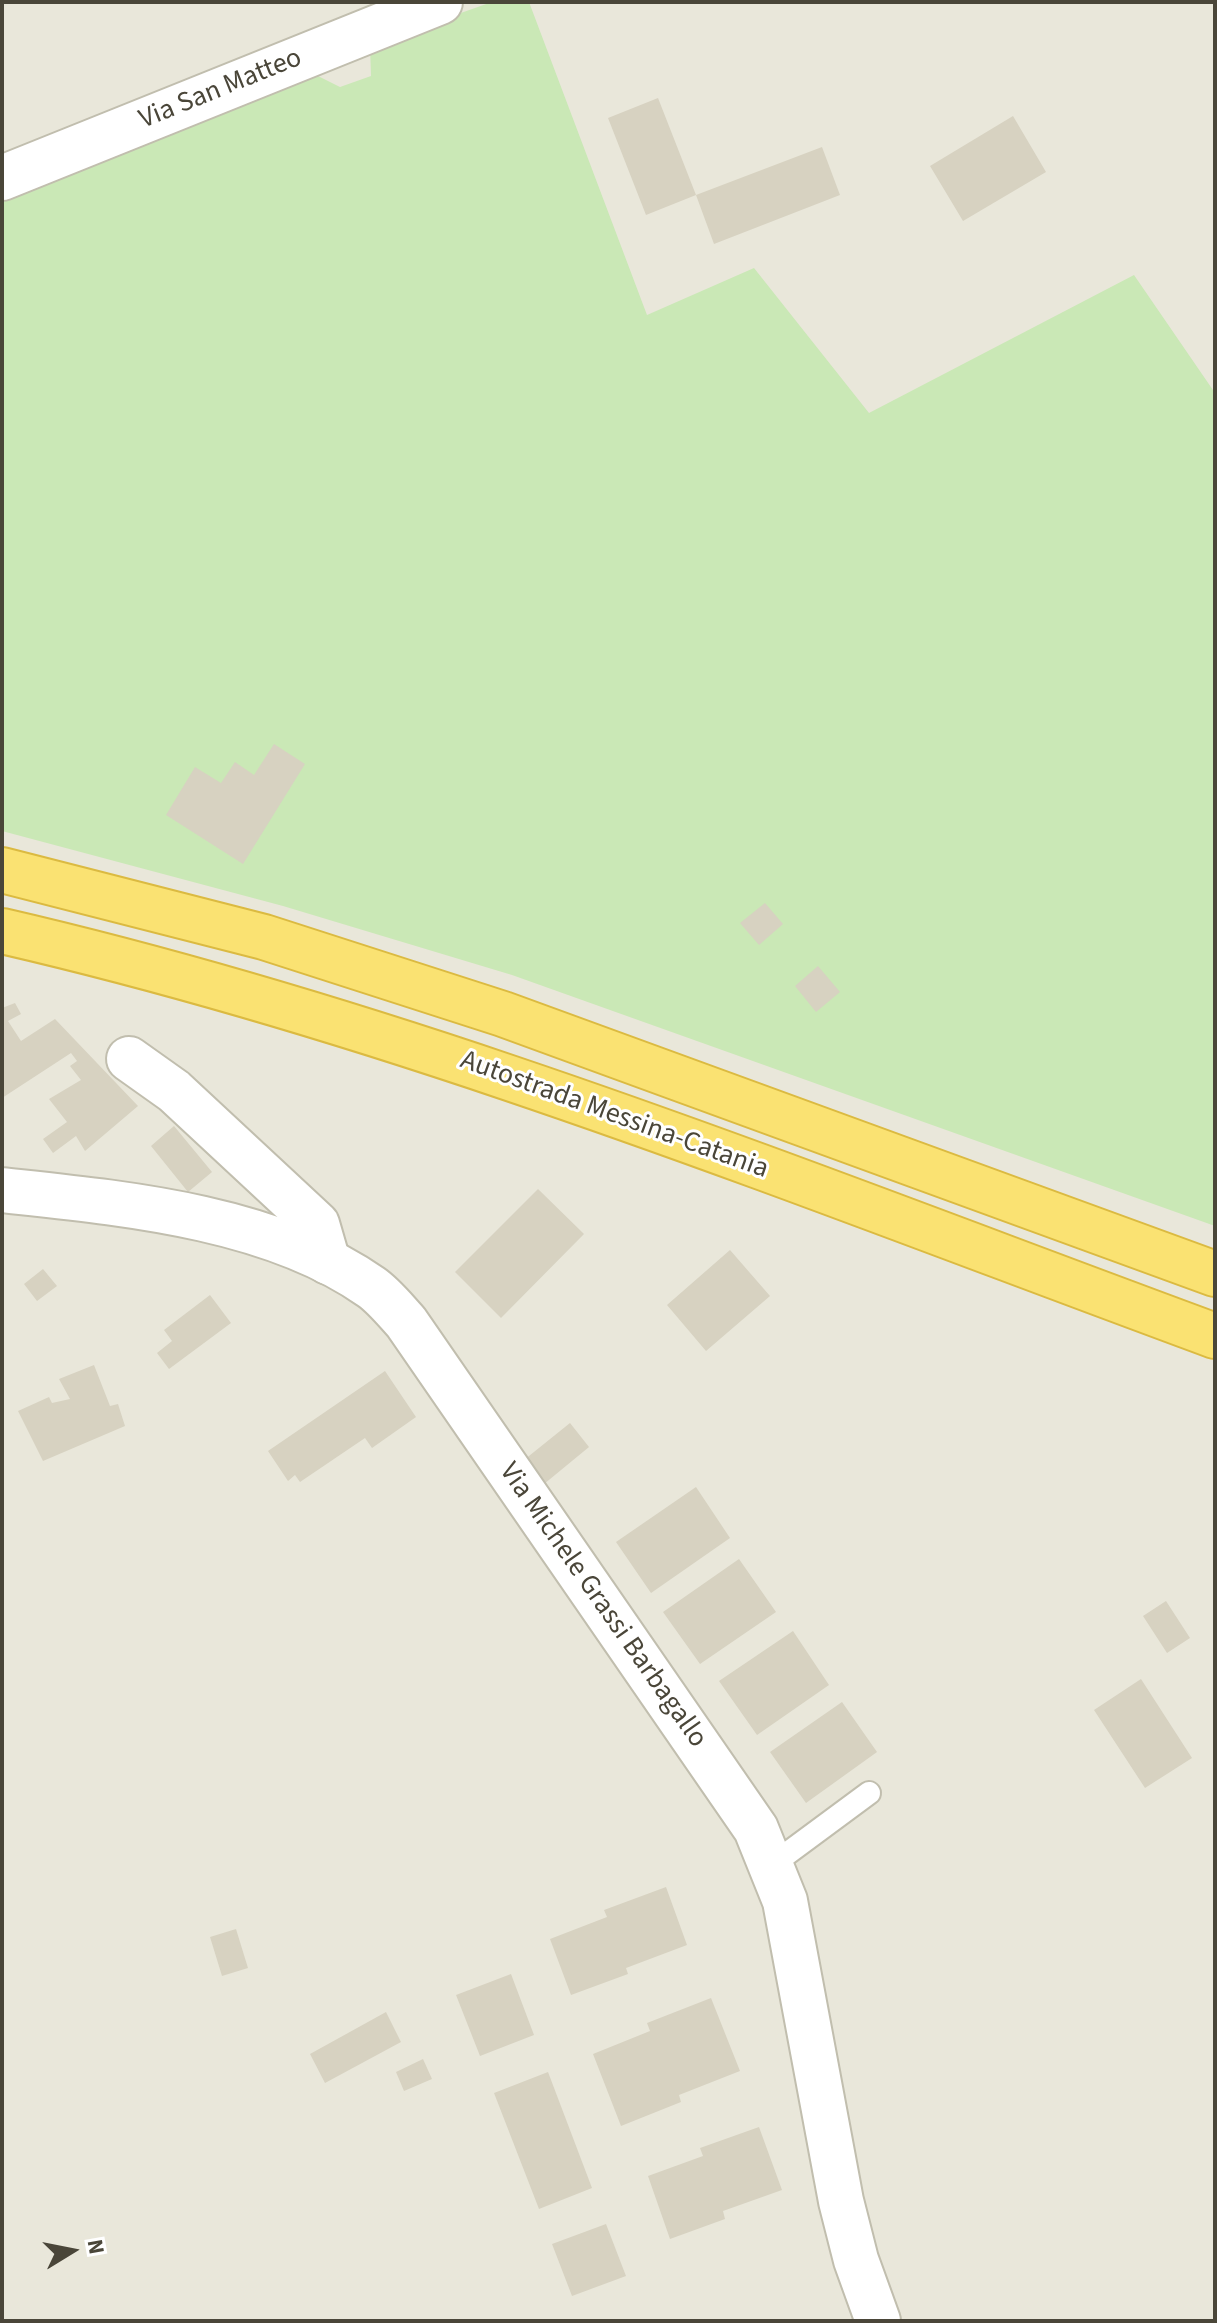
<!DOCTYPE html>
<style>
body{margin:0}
#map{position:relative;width:1217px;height:2323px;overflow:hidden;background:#f5f4ec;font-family:"Source Sans 3",sans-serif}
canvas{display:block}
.frame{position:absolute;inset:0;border:4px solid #4a4639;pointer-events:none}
.north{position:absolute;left:32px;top:2211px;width:80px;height:80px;-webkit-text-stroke:6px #fff;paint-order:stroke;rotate:80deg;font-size:22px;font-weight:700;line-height:32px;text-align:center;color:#4a4639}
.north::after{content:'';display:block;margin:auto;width:28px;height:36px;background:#4a4639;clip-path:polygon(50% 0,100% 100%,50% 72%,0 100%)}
</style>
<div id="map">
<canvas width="1217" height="2323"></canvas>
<div class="frame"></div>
<div class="north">N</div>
</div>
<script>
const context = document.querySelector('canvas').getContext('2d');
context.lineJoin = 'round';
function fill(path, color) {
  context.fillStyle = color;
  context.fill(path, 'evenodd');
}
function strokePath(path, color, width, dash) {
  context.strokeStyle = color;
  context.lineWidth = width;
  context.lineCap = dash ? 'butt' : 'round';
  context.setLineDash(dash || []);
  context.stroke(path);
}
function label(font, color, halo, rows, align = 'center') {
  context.font = font + ' "Source Sans 3",sans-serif';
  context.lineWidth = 6;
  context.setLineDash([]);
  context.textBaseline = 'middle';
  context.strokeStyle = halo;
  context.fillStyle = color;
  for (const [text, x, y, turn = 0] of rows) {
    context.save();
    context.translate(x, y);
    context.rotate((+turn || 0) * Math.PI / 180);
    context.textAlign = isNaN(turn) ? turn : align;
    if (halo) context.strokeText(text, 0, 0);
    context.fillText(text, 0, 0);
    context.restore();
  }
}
fill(new Path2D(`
 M2,2H1215V2321H2Z`), '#e9e7da');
fill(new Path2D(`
 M492,2H529L647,315L754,268L869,413L1134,275L1215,393V1226L512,975L283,906L2,831V202L316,75L340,87L371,76L370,45Z`), '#cae8b6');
fill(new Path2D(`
 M658,98L696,195L646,215L608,118Z
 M1013,116L1046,172L963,221L930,166Z
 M822,147L840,195L714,244L696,195Z
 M274,744L305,764L243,864L166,815L195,767L221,783L235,762L254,775Z
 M765,903L783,924L759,945L740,923Z
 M818,966L840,992L816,1012L795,986Z
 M15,1003L21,1014L8,1021L21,1041L55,1019L138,1106L85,1151L76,1136L53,1153L43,1139L67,1122L49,1099L81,1080L70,1066L77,1061L71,1053L2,1098V1008Z
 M174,1126L212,1172L188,1192L151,1146Z
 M538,1189L584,1234L501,1318L455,1272Z
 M730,1250L770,1296L706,1351L667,1305Z
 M43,1269L57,1286L37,1301L24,1284Z
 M210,1295L231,1323L169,1369L157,1353L172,1341L164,1330Z
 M94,1365L110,1406L118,1404L125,1426L43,1461L18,1411L49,1397L52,1403L70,1399L59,1379Z
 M385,1371L416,1417L372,1448L365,1438L300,1482L295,1475L288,1481L268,1451Z
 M570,1423L589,1447L544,1484L524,1460Z
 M696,1487L730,1538L651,1593L616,1542Z
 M739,1559L776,1612L700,1664L663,1612Z
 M1166,1601L1190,1638L1167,1653L1143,1616Z
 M793,1631L829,1685L757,1735L719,1681Z
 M1141,1679L1192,1758L1145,1788L1094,1710Z
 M842,1702L877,1752L806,1803L770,1752Z
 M666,1887L687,1945L626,1968L628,1974L571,1995L550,1939L607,1917L604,1910Z
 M236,1929L248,1968L222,1976L210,1937Z
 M511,1974L534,2035L480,2056L456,1995Z
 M711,1998L740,2071L679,2095L681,2102L621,2126L593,2054L650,2031L647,2023Z
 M386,2012L401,2042L325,2083L310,2054Z
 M423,2059L432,2079L404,2091L396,2072Z
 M548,2072L592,2188L539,2209L494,2093Z
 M759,2127L782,2190L723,2211L725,2219L670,2239L648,2176L703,2156L700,2148Z
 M606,2224L626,2276L572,2296L552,2244Z`), '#d7d2c1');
const service = new Path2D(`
 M773,1864L869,1793`);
const minor = new Path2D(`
 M129,1059L174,1091L317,1224L328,1262`);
const tertiary = new Path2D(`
 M2,178L440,2
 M2,1190C122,1203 270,1216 371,1287C384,1296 395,1310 406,1322L756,1829L785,1901L841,2201L856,2260L878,2321`);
const motorway = new Path2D(`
 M2,870L264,937L503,1014L1215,1274
 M2,931C418,1027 816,1189 1215,1336`);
strokePath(service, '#c1beae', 26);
strokePath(minor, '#c1beae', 48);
strokePath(tertiary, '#c1beae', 48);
strokePath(motorway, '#dbba41', 48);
strokePath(service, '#fff', 22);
strokePath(minor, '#fff', 44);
strokePath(tertiary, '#fff', 44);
strokePath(motorway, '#fae272', 44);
label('28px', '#4a4639', '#fff', [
 ["Via San Matteo",221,90,-22],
 ["Autostrada Messina-Catania",614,1116,20],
 ["Via Michele Grassi Barbagallo",602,1606,55]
]);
</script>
